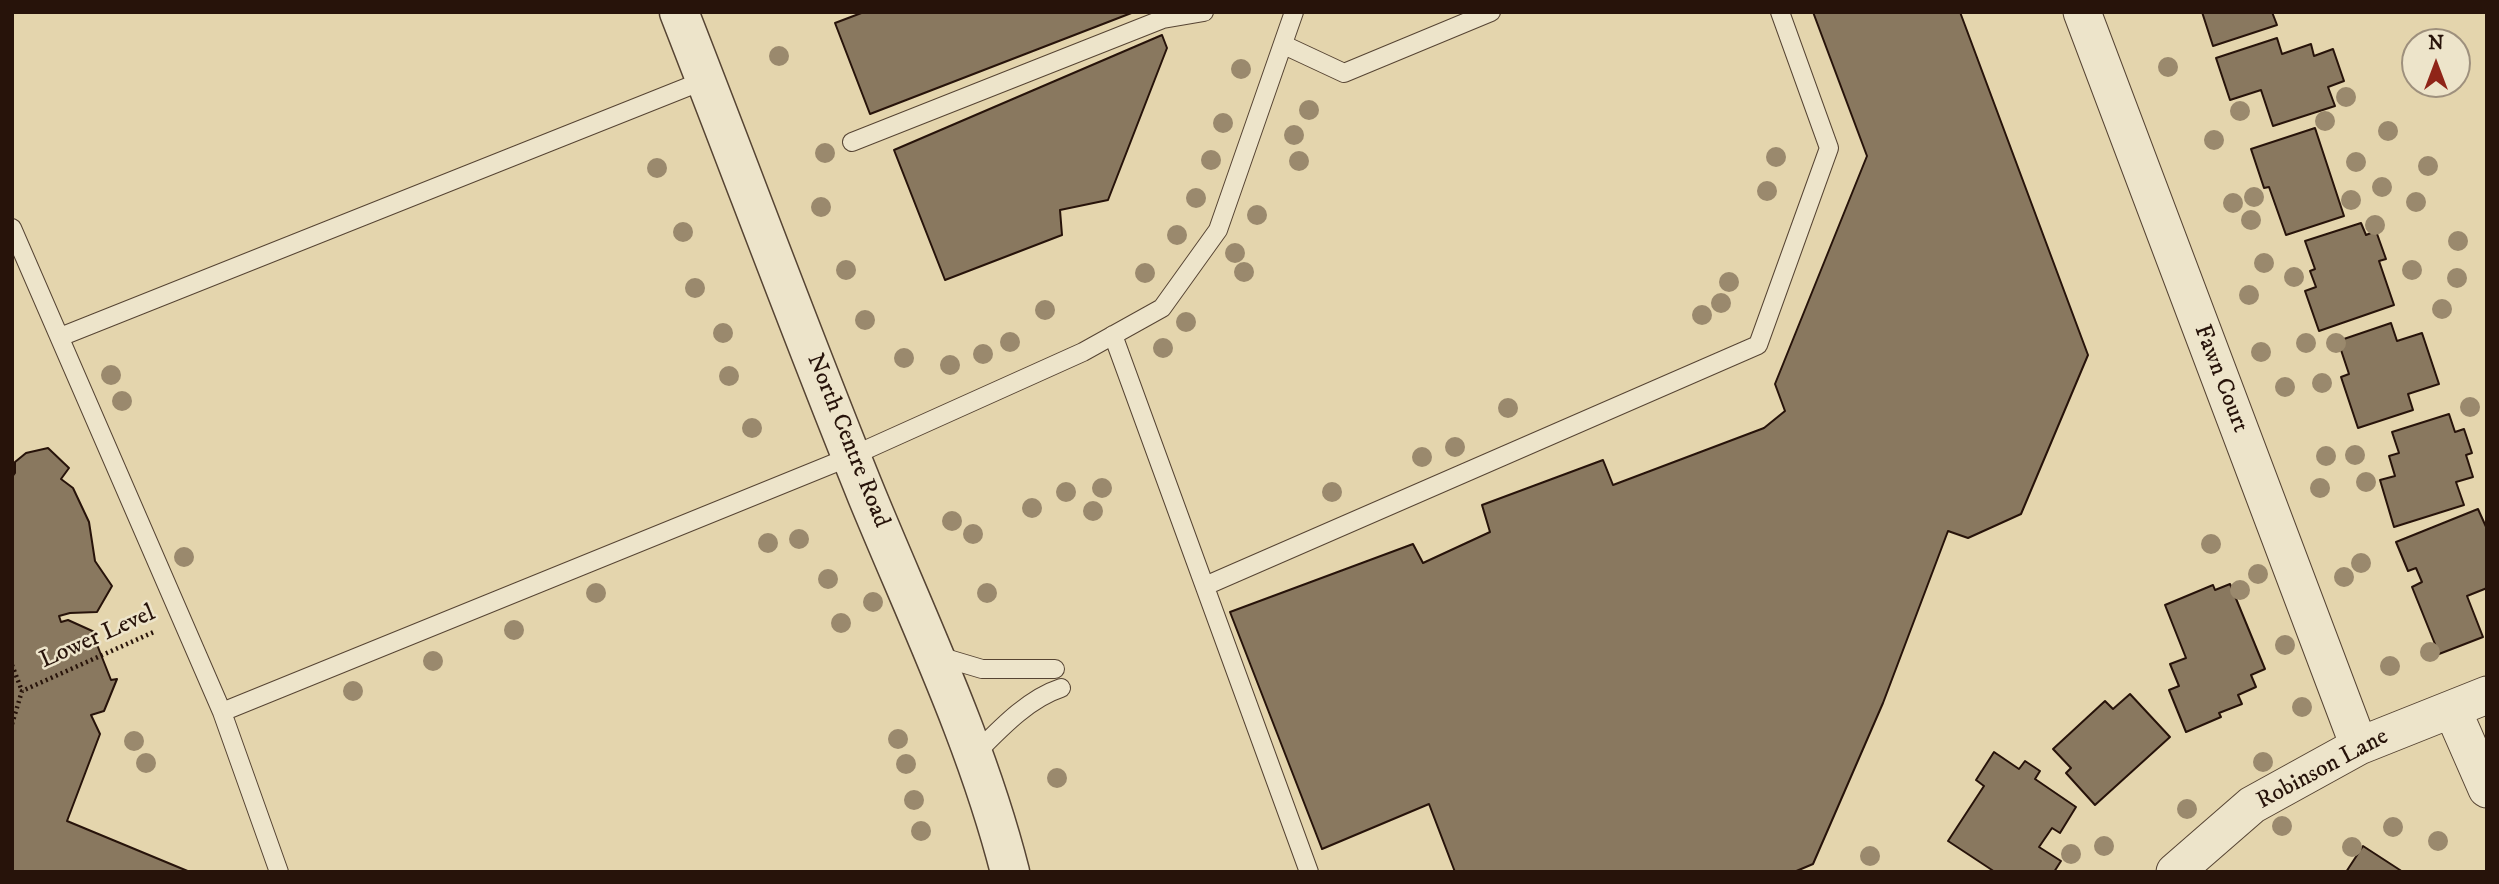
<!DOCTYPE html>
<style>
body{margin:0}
#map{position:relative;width:2499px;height:884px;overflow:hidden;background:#e4d5ad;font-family:"IM FELL DW Pica",serif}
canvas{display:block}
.frame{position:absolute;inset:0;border:14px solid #27130a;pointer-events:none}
.north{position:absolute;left:2401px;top:28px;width:70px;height:70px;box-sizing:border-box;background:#ede4ca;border:2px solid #9e907d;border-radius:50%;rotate:0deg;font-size:19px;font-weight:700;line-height:28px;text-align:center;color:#27130a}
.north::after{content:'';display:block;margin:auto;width:24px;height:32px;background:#8f2418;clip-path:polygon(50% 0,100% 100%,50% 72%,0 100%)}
</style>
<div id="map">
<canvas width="2499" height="884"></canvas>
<div class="frame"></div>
<div class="north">N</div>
</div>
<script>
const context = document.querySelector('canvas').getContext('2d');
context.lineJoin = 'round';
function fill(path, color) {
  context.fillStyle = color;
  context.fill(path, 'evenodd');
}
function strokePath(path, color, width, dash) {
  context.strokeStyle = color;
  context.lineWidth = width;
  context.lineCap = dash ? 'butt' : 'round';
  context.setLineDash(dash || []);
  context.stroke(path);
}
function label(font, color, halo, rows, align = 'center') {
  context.font = font + ' "IM FELL DW Pica",serif';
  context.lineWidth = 5;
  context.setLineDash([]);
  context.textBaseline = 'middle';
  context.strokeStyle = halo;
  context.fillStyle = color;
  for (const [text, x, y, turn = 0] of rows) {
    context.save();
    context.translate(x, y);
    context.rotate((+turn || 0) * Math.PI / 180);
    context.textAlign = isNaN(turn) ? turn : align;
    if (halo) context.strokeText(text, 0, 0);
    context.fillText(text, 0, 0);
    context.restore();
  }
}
const building = new Path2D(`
 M864,12H1134L870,114L835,23Z
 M1813,12H1960L2088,355L2021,514L1968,538L1948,531L1883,703L1813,864L1794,872H1455L1429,804L1322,849L1230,612L1413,544L1423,563L1490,532L1482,505L1603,460L1613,485L1764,428L1785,411L1775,384L1867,156Z
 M2202,12H2272L2277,25L2213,46Z
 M1162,35L1167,48L1108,200L1060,210L1062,235L945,280L894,150Z
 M2277,38L2282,54L2311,44L2314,56L2333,49L2344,81L2328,87L2335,106L2273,126L2261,90L2230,100L2216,58Z
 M2315,128L2344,216L2286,235L2269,187L2264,188L2251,149Z
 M2361,223L2366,235L2376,231L2386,259L2379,261L2394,305L2319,331L2305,291L2316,287L2310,271L2315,269L2305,241Z
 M2391,323L2397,341L2422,333L2439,384L2408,394L2413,410L2358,428L2341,377L2349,374L2338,341Z
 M2449,414L2455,432L2464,429L2472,453L2466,455L2473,477L2456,482L2464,505L2394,527L2380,480L2395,476L2389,456L2399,453L2392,432Z
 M48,448L69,468L61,479L73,488L89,522L95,561L112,586L97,612L70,613L59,616L61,622L68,620L99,634L94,637L111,680L117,679L104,711L91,715L100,734L67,821L190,872H12V477L15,473V462L26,453Z
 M2478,509L2487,529V588L2467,596L2483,637L2439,654L2412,587L2422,582L2416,568L2408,571L2396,542Z
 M2230,584L2265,669L2251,675L2256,687L2238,695L2242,704L2219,713L2221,717L2186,732L2169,690L2179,686L2170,664L2186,658L2165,605L2213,585L2215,590Z
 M2130,694L2170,737L2095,805L2066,773L2071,768L2053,749L2105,701L2113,709Z
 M1994,752L2019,769L2025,761L2040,771L2035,779L2076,807L2060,833L2052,828L2039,847L2061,861L2054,872H1995L1948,841L1984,786L1976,780Z
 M2363,846L2403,872H2346Z`);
fill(building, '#89785f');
strokePath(building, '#27130a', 2);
const service = new Path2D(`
 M1284,45L1344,73L1491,12
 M852,142L1163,19L1204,12
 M12,228L222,712L279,872
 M1113,335L1309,872
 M60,337L705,80
 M1205,586L1758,345L1829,148L1780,12
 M935,655L982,669H1055
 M222,712L852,456L1083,352L1162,308L1218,230L1294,12
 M973,756C998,731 1027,699 1061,688`);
const minor = new Path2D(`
 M2082,12L2359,746
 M2452,709L2487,789
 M2175,872L2252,805L2359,746L2487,695`);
const tertiary = new Path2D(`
 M679,12C742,173 802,336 867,496C918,620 977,742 1010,872`);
strokePath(service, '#564433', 20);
strokePath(minor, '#564433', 39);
strokePath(tertiary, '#564433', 41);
strokePath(new Path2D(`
 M12,665L22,691
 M12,724L22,691L156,631`), '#27130a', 4.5, [2, 3.5]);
strokePath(service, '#ede4ca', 18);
strokePath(minor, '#ede4ca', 37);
strokePath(tertiary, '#ede4ca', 38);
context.fillStyle = '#9a896d';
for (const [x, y] of [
 [779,56],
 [2168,67],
 [1241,69],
 [2346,97],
 [1309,110],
 [2240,111],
 [2325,121],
 [1223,123],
 [2388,131],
 [1294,135],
 [2214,140],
 [825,153],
 [1776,157],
 [1211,160],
 [1299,161],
 [2356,162],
 [2428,166],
 [657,168],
 [2382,187],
 [1767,191],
 [2254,197],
 [1196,198],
 [2351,200],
 [2416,202],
 [2233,203],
 [821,207],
 [1257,215],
 [2251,220],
 [2375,225],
 [683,232],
 [1177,235],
 [2458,241],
 [1235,253],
 [2264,263],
 [846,270],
 [2412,270],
 [1244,272],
 [1145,273],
 [2294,277],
 [2457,278],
 [1729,282],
 [695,288],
 [2249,295],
 [1721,303],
 [2442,309],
 [1045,310],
 [1702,315],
 [865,320],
 [1186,322],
 [723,333],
 [1010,342],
 [2306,343],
 [2336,343],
 [1163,348],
 [2261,352],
 [983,354],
 [904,358],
 [950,365],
 [111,375],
 [729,376],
 [2322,383],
 [2285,387],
 [122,401],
 [2470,407],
 [1508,408],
 [752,428],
 [1455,447],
 [2355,455],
 [2326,456],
 [1422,457],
 [2366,482],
 [1102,488],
 [2320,488],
 [1066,492],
 [1332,492],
 [1032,508],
 [1093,511],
 [952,521],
 [973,534],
 [799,539],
 [768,543],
 [2211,544],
 [184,557],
 [2361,563],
 [2258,574],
 [2344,577],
 [828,579],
 [2240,590],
 [596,593],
 [987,593],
 [873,602],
 [841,623],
 [514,630],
 [2285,645],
 [2430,652],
 [433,661],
 [2390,666],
 [353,691],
 [2302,707],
 [898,739],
 [134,741],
 [2263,762],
 [146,763],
 [906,764],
 [1057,778],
 [914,800],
 [2187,809],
 [2282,826],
 [2393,827],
 [921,831],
 [2438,841],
 [2104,846],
 [2352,847],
 [2071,854],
 [1870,856]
]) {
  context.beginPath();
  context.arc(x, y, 10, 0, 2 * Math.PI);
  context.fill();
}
label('24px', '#27130a', '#ede4ca', [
 ["Fawn Court",2220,379,69],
 ["North Centre Road",847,441,68],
 ["Lower Level",98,638,-24],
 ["Robinson Lane",2323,770,-28]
]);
</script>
